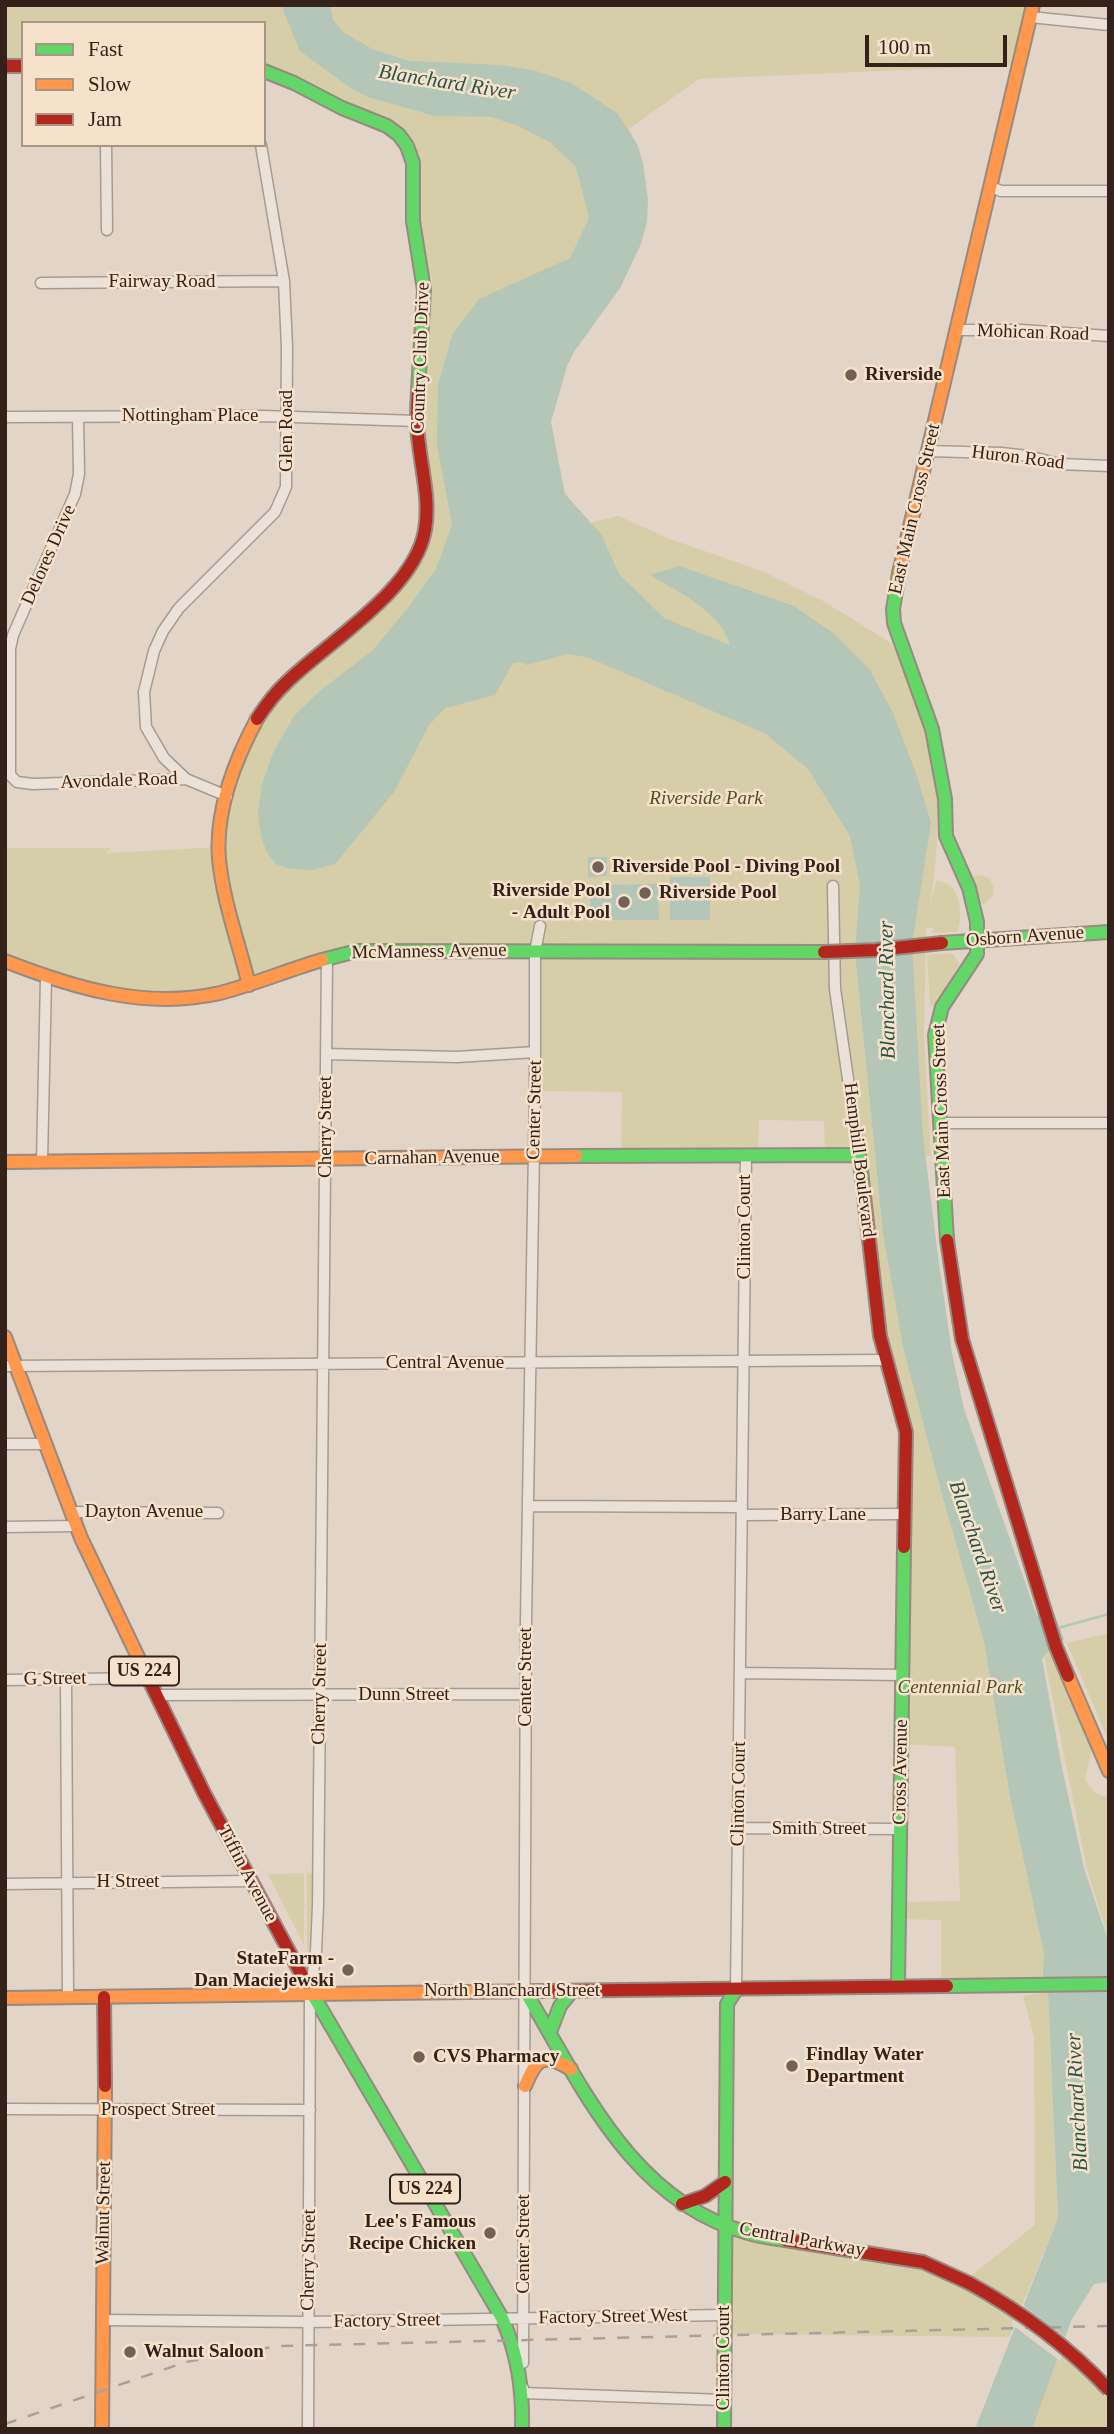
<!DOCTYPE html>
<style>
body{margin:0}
#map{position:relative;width:1114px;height:2434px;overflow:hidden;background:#e2d5c7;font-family:Georgia,serif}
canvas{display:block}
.frame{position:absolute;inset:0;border:7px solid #34221a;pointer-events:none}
.legend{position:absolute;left:21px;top:21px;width:245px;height:126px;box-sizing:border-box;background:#f6e2cb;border:2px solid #a89584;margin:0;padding:9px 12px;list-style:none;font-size:21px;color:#34221a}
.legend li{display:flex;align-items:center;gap:14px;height:35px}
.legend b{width:35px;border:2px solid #a89584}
.scale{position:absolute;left:865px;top:35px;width:142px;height:32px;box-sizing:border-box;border:4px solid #34221a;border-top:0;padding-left:9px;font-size:21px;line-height:24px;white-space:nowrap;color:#34221a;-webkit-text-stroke:5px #f6e2cb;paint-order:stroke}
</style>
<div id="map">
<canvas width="1114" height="2434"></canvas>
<div class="frame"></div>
<ul class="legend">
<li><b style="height:9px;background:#63d668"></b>Fast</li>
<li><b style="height:9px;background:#ff974d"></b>Slow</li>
<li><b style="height:9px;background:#b3261e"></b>Jam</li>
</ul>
<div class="scale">100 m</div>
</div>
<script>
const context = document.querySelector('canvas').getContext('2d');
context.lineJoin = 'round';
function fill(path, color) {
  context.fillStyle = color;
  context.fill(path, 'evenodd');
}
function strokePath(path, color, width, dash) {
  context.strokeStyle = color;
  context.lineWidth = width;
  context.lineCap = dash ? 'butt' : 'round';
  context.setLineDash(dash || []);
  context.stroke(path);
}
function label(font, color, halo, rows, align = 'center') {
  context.font = font + ' Georgia,serif';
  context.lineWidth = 5;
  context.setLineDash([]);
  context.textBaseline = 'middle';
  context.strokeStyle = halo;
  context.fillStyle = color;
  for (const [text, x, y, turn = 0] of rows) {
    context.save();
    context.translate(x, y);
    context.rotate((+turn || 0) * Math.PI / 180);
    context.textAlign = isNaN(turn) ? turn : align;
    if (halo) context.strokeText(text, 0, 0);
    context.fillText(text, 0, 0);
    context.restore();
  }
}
fill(new Path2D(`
 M5,5H1028L1015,65L699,79L626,131L599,258L452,335L438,384L525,537L619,516L670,539L762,571L823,601L891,643L895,650C905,676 916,701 924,727C942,786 940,844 930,904L937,880C938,881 947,883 948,884C961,892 963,920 957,932L932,933L933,928L926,927L924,1037L931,1156H901L1071,1984L941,1985V1920L898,1919L899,1902L960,1901L955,1747L901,1744L906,1432L885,1360L859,1155H825L824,1121L759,1120L758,1156L621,1155L622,1092L535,1091V952L357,951L249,985L147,999L5,961V848H111L106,853L219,847L227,796L265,706L423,561L432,539L434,502L427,458L425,414L432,278L422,267L414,167L403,140L264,71V23H23V66H5Z
 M979,875L989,878L994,887L993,896L983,905L971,877Z
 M948,953L954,955L959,964L937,1005L934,1006L930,1004L927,955Z
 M1109,1633V1742L1067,1643Z
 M1050,1649L1092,1750L1085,1779L1095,1793L1109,1798V1940L1087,1869L1044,1655Z
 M307,1872L313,1874L309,1952L307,1950Z
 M304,1873V1945L268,1874Z
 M1048,1992L1058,2218L1009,2337L724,2334L725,2225L895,2256L969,2283L973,2274L1035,2225L1034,2037L1023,1996Z
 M1044,2328L1109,2390V2429H1006Z`), '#d6cea8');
fill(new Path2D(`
 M281,5H330L333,20L343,32L372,49L409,61L502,65L536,71L571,83L617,113L631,134L638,146L643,163L648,200L647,222L641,244L620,288L574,352L567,366L551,422L565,494L601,534L619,574L664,618L730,645C721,611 679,593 650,575L679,566L794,606L833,633L870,670L893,713L917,776L931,823L912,944L923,1137L939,1263L952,1353L964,1409L1037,1616L1054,1613L1064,1639L1050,1649L1042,1659L1061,1763L1084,1868L1109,1943V2282L1094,2284L1071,2321L1032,2429H975L1058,2218L1048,1992L1043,1972L1044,1953L1010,1796L984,1641L942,1494L903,1347L883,1233L855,952L860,885L850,836L808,769L766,734L587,657L567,654L527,665L521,662L513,663L495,695L445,708L429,725L394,792L335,864L312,870L291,869L276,864L268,854L262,840L258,813L262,784L273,753L294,716L321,690L372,651L407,609L436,569L452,525L437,445L438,384L452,335L479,299L570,258L589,218L576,167L551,143L518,126L492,117L435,116L368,97L349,87L300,51Z
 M588,857H607V876L588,877Z
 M670,877H710V920H670Z
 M658,884L659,920H590V885Z`), '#b3c6b7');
fill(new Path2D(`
 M1020,2303L1068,2339L1060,2361L1011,2324Z`), '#e2d5c7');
strokePath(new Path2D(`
 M1058,1628L1109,1614`), '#b3c6b7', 2.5);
const street = new Path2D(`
 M1030,17L1109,25
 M106,145L107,230
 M991,187L1001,191H1109
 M41,283L284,281
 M957,330H1021L1109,336
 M5,417L263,416L417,421
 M78,417L79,474L75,494L13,635L10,649V775L17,782L33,784L186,779L227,796
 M927,451L1001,453L1028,456L1059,464L1109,466
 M186,779L164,758L146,727L144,692L154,651L163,631L179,608L275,512L286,487L287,348L284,281L261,145
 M833,886L835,989L859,1155
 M326,1054L457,1057L535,1052
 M940,1123H1109
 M42,1161L46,978
 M5,1366L885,1360
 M5,1444H45
 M528,1506L742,1507
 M71,1512L218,1513
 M742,1515L904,1514
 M5,1527L76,1526
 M740,1673L903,1675
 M66,1679L68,1998
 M5,1680L148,1678
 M156,1695L526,1694
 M738,1828L899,1829
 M5,1884L251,1881
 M736,1990L746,1156
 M5,2109L310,2110
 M103,2320L308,2322L724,2315
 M523,2363L526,1619L535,1091V952L540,926
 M523,2388V2393L724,2400
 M308,2429L310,1993L316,1952L318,1905L327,958`);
const fast = new Path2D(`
 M264,71L294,83L342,108L387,126L399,135L407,146L413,163V221L424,290L418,391
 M899,573L893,609L894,623L932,729L945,799L946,836L969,888L977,922V954L942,1007L935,1035L947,1240
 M942,943L1109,932
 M322,960L357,951L824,952
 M576,1156L859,1155L864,1196
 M306,1983L502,2318C518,2355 523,2389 522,2429
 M898,1985L904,1547
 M947,1986L1109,1984
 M525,1991C582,2086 632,2202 748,2233C760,2237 773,2238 785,2240
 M550,2032L560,2006L572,1991
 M724,2429L727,2004L736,1990`);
const slow = new Path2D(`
 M899,573L1033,5
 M5,961C74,988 146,1010 220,993C255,984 288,970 322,960
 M249,985C239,944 223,901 219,859C215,811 235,760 257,719
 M5,1162L576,1156
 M5,1337L81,1538L149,1680
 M1068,1676L1109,1771
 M5,1998L544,1991
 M525,2086C537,2057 543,2053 571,2069
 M102,2429L105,2086`);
const jam = new Path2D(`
 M5,66H23
 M257,719C266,705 275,693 287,682C329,641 415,590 425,530C430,501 422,472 419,444C416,427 417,409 418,391
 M864,1196L880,1336L906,1432L904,1547
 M947,1240L962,1339L1056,1647L1068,1676
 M149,1680L204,1793L306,1983
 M544,1991L947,1986
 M104,1997L105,2086
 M682,2204L705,2196L725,2182
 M785,2240L923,2262L969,2283`);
strokePath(street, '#a69b91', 13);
strokePath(fast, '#968a81', 16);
strokePath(slow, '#968a81', 16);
strokePath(jam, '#968a81', 16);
strokePath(street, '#eae2d9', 10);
strokePath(fast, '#63d668', 12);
strokePath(slow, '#ff974d', 12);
strokePath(jam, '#b3261e', 12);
strokePath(new Path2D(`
 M5,2424L186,2362L278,2346L1109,2326`), '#a8a19a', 2.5, [12, 12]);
const jamBridge = new Path2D(`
 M824,952L876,950L942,943
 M969,2283C1022,2312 1068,2346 1109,2390`);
strokePath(jamBridge, '#968a81', 16, []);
strokePath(jamBridge, '#b3261e', 12);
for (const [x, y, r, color] of [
 [851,375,7,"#716157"],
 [598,867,7,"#716157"],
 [645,893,7,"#716157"],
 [624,902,7,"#716157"],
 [348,1970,7,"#716157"],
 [419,2057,7,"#716157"],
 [792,2066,7,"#716157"],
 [490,2233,7,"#716157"],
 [130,2352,7,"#716157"]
]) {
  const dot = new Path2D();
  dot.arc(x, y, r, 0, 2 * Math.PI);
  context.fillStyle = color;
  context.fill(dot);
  strokePath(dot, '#f6e2cb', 2.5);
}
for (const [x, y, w] of [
 [144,1671,70],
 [425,2189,70]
]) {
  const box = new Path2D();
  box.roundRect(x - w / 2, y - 14.5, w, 29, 5);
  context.fillStyle = '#f6e2cb';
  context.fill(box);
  strokePath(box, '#34221a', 2);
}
label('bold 18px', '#34221a', null, [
 ["US 224",144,1671],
 ["US 224",425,2189]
]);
label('19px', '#34221a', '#f6e2cb', [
 ["Fairway Road",162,282],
 ["Mohican Road",1033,333,2],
 ["Country Club Drive",421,358,-88],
 ["Nottingham Place",190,416],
 ["Glen Road",287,431,-90],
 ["Huron Road",1018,458,7],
 ["East Main Cross Street",915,509,-77],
 ["Delores Drive",49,555,-66],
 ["Avondale Road",119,781,-2],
 ["Osborn Avenue",1025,937,-4],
 ["McManness Avenue",429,952,-1],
 ["Center Street",535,1110,-89],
 ["East Main Cross Street",942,1111,-92],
 ["Cherry Street",326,1127,-90],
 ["Carnahan Avenue",432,1158,-1],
 ["Hemphill Boulevard",859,1160,83],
 ["Clinton Court",745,1227,-90],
 ["Central Avenue",445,1363],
 ["Dayton Avenue",144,1512],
 ["Barry Lane",823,1515],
 ["Center Street",526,1677,-90],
 ["G Street",55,1679,-1],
 ["Cherry Street",320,1694,-89],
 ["Dunn Street",404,1695],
 ["Cross Avenue",901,1772,-89],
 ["Clinton Court",739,1794,-89],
 ["Smith Street",819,1829],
 ["Tiffin Avenue",247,1874,62],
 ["H Street",128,1882],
 ["North Blanchard Street",512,1991],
 ["Prospect Street",158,2110],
 ["Walnut Street",104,2213,-89],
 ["Central Parkway",802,2240,10],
 ["Center Street",524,2244,-90],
 ["Cherry Street",309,2260,-89],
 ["Factory Street West",613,2317,-1],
 ["Factory Street",387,2321,-1],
 ["Clinton Court",724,2358,-90]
]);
label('bold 19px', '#34221a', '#f6e2cb', [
 ["Riverside",865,375],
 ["Riverside Pool - Diving Pool",612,867],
 ["Riverside Pool",610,891,"right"],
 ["- Adult Pool",610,913,"right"],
 ["Riverside Pool",659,893],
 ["StateFarm -",334,1959,"right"],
 ["Dan Maciejewski",334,1981,"right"],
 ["Findlay Water",806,2055],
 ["Department",806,2077],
 ["CVS Pharmacy",433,2057],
 ["Lee's Famous",476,2222,"right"],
 ["Recipe Chicken",476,2244,"right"],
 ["Walnut Saloon",144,2352]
], 'left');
label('italic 19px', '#4d5120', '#f6e2cb', [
 ["Riverside Park",706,799],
 ["Centennial Park",960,1688]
]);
label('italic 21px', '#29544a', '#f6e2cb', [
 ["Blanchard River",447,83,9],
 ["Blanchard River",888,990,-91],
 ["Blanchard River",977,1547,71],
 ["Blanchard River",1078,2102,-93]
]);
</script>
